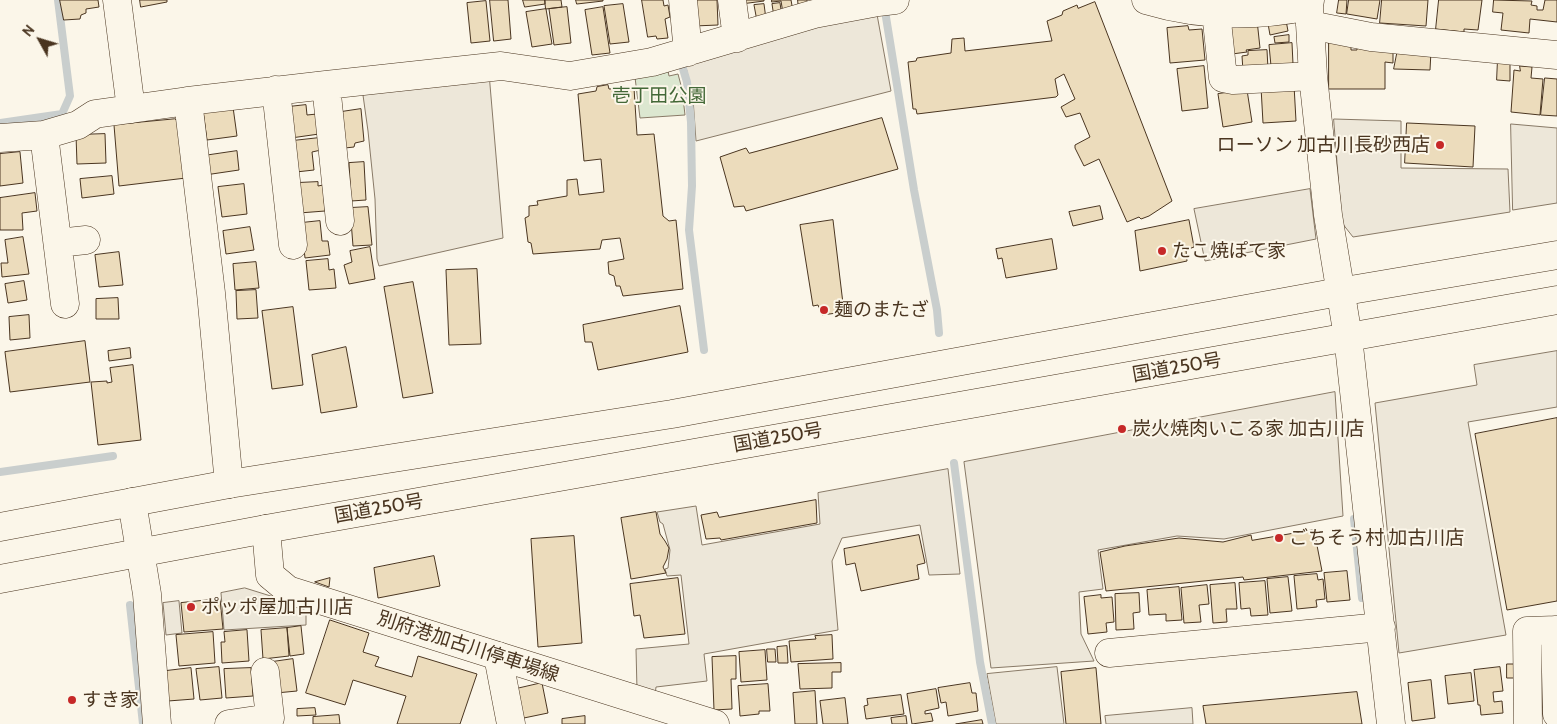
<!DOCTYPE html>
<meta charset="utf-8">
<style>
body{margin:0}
#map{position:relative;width:1557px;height:724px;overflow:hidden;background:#fbf6e9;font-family:Cabin,sans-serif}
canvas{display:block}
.north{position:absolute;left:15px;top:15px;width:50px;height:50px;-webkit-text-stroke:4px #fbf6e9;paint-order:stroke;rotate:309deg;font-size:14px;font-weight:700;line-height:20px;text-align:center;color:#4a3520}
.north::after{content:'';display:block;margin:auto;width:18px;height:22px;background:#4a3520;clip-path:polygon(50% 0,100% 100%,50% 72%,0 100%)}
</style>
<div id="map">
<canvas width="1557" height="724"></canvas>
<div class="north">N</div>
</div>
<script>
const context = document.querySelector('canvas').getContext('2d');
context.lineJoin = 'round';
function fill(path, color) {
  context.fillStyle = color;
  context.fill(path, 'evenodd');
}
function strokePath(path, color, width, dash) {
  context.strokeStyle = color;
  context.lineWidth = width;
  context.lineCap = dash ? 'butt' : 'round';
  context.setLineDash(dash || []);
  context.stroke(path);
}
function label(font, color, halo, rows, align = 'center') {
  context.font = font + ' Cabin,"Noto Sans JP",sans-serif';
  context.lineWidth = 4;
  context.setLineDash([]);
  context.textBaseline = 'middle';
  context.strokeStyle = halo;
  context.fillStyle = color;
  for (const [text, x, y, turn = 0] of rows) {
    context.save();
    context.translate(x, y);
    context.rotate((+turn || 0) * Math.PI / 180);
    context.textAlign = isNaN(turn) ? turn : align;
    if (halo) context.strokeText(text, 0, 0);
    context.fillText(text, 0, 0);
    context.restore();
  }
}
const green = new Path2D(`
 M667,65L669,76L678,74L682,89L685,115L640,118L634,69Z`);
fill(green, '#dce7d0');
strokePath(green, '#887966', 1);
const parking = new Path2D(`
 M876,9L891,91L696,141L693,99L684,58Z
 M489,73L503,238L379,266L377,259L375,199L368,131L362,88Z
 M1334,119L1401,121V168L1508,169L1510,212L1353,237L1342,223Z
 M1511,124L1557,128V203L1513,210Z
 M1310,189L1316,239L1205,261L1194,209Z
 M1557,351V407L1468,422L1506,635L1399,653L1375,403L1477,385L1474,365Z
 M1335,392L1343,516L1224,539L1177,536L1098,550L1103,589L1079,592L1081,634L1094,661L991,668L964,462Z
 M948,469L960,574L929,575L920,525L842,538L832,561L838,630L704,654L707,681L656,687L655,695L637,690L636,649L689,644L681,575L667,576L665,569L668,568L670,550L663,524L660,522L657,512L696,506L702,545L820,524L818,493Z
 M245,588L306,607V625L224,630L221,593Z
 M179,601L182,633L166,635L163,603Z
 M1057,667L1064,724H996L987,674Z
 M1192,708L1193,724H1106L1105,716Z`);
fill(parking, '#ede7d9');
strokePath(parking, '#887966', 1);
strokePath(new Path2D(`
 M885,11L914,190L937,310L939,333
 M680,59L687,82L691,122L692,186L689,230L704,350
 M0,123L62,114L70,96L58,0
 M954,463L980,662L992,724
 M0,472L113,456
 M1354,519L1362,598
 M130,605L143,724`), '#c9cecd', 8);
const building = new Path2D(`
 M60,0H98L99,7L86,9V13L81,15L80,19L64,20Z
 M140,0H167V2L141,7Z
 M490,0H508L511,39L494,41Z
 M523,0H545V4L525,7Z
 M545,0H561L562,7L546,9Z
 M576,0H603V1L577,4Z
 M642,0H663L664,6L668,5L670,17L665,19L668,38L657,39L656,36L648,37Z
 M692,0H717L718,25L694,26Z
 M741,0H764V1L741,4Z
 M772,0H791L793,11L783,13L781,1L772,2Z
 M798,0H807L808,9L799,10Z
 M1339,0H1347L1346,14L1337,13Z
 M1349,0H1380L1377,19L1347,14Z
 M1382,0H1428L1426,26L1380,23Z
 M1439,0H1482L1478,30L1464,29V32L1436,29Z
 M1494,0L1532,1L1531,5L1537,6V10H1543L1545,0H1557V22L1530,19L1529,33L1501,30L1503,13L1493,12Z
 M486,1L490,41L471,43L467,3Z
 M1095,2L1172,201L1149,216L1141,219L1139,217L1127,222L1099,159L1084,166L1075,148V145L1090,137L1080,113L1066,117L1061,107L1075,99L1064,74L1055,79L1058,95L1056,97L917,114L916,109H913L908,62L916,61L917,58L951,53L952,39L964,38L965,51L1051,41H1052L1047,21L1062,15L1063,11L1077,5L1078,8Z
 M780,3L782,16L774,17L772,4Z
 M623,4L629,42L610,44L604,6Z
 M764,4L766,19L757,21L754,5Z
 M567,7L571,43L554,45L549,9Z
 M603,7L610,53L592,55L585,10Z
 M546,9L552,44L532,47L526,12Z
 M1285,15L1288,31L1270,35L1267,18Z
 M1257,20L1260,48L1246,50L1247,52L1232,54L1229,22Z
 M1188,26L1189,30L1202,29L1205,60L1170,63L1167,28Z
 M1289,35V42L1275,43L1274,37Z
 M1329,39H1351V50H1357V44H1393V63L1385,62V89H1329Z
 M1292,43L1293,64L1271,66L1269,45Z
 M1398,49L1431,51L1430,70L1394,69Z
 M1267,50L1268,69L1243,71L1242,56L1248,55V51Z
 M1498,58L1510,59V81L1497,80Z
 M1204,66L1208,108L1182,111L1177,69Z
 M1520,66L1532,67L1531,78L1543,79L1540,115L1511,112L1514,70L1520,71Z
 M1545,78L1557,79V116L1541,115Z
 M608,85L609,89L634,88L637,135L654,134L663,216L669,221L676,220L683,289L623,296L620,286H616L614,276L609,274L608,262L624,259L620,238L602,240L600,249L533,254L531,243L528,242L525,218L529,216V206L538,205L537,201L567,196V180L577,179L579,195L604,192L601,159L584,161L578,94L596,91L597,87Z
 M1294,85L1296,121L1263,123L1261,87Z
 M1247,90L1252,122L1223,127L1218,94Z
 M306,105L307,115L317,114L319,134L291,138L288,107Z
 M233,107L237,136L207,140L203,111Z
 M361,109L364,141L355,143L354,147L345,148L341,112Z
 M882,118L898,169L746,211L744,206L734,207L720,157L746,148L749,153Z
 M175,119L180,122L186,178L119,186L114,125Z
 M1407,123L1475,126L1473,167L1405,163Z
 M105,134L106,163L77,164L76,135Z
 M319,138L321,150L312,152L314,170L296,172L292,141Z
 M237,151L239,170L205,175L203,156Z
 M20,152L23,183L0,186V154Z
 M364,162L366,200L351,201L349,163Z
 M112,176L114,194L82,198L80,179Z
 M318,182V186L323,185L325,211L299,213L297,183Z
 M244,184L247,214L222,217L218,187Z
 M35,193L37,211L22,213L23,230H0V198Z
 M1100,206L1103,219L1073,226L1069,212Z
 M368,207L372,245L353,246L350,208Z
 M833,220L844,312L822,315L818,305L813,306L800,225Z
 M1189,220L1194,247L1186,250L1187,261L1140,271L1135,231Z
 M320,221L322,241H328L330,255L305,258L301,223Z
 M250,227L254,250L226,254L223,231Z
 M23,237L29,274L2,277L1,263H8L5,240Z
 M1052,239L1057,269L1006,278L1002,258L998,259L996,249Z
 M370,247L375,279L349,284L344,265L352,262L350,251Z
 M119,252L123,285L99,287L95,255Z
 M328,259L329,270L334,269L336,288L309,290L306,261Z
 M256,262L259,288L235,290L233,264Z
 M477,269L481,344L449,345L446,270Z
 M24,281L27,300L8,303L5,284Z
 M413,282L433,393L403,398L384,287Z
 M256,290L258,318L237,319L236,291Z
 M118,298L119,319H96V299Z
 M680,306L688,352L598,370L592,342H585L583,325Z
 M293,307L303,385L272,389L262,311Z
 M29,315L30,338L10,340L9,317Z
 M85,341L90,382L10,392L5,352Z
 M346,347L357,407L321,413L312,355Z
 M130,348L131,358L109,361L108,351Z
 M133,365L141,440L98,445L91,382L107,381V383L112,382L110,368Z
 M1557,418V601L1507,610L1475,434Z
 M816,500L817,523L721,540L720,538L706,539L701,515L717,512L719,517Z
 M656,512L660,534L665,541L669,548L667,559L663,567L666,573L631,579L621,518Z
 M1314,530L1322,571L1244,580L1243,577L1106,591L1100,552L1125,546L1179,538L1223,542L1251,535L1252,540Z
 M919,535L925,563L917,565L919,579L861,591L855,563L846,565L844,549Z
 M574,536L582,643L538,647L531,539Z
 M434,556L440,586L378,598L374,568Z
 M1347,571L1350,600L1327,602L1324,573Z
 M1317,574L1318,580L1323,579L1325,599L1316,600L1317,607L1297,609L1294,576Z
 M1288,577L1292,611L1270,613L1267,579Z
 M330,578L329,587L315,582Z
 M678,578L685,634L644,638L640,615L634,616L630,584Z
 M1265,581L1268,615L1251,616L1250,608L1241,609L1239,583Z
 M1235,583L1237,609H1226L1227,622L1213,623L1210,585Z
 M1207,585L1209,604L1199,605L1201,622L1184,623L1181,588Z
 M1179,587L1182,620L1166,621V614L1149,615L1147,590Z
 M1139,593L1140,612L1133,613L1134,629L1116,630L1115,594Z
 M1101,595V598L1112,597L1114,622L1106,623L1107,632L1088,634L1084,597Z
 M220,599L223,629L184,632L181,603Z
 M330,620L369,633L363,652L379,657L375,666L412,677L418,656L477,674L460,724H397L406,696L353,680L345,705L306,693Z
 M301,626L304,654L290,656L287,628Z
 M287,628L289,656L263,659L261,630Z
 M247,630L249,661L222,663L221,642H225L224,632Z
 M213,632L215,663L179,666L176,635Z
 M832,635L833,659L791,662L789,641L816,639L815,636Z
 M787,646L788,663H778L777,647Z
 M767,649H775L776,662H768Z
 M765,650L767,680L741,682L739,652Z
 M736,656V679H731L732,709L714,710L712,657Z
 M293,659L297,691L276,693L272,662Z
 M841,663V672H832V688L800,689L798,664Z
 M1507,664H1515V678H1507Z
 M219,667L222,698L200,700L196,669Z
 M1500,667L1503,691L1493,692L1494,702L1502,701L1503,713L1481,715L1480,705H1478L1474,670Z
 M191,668L194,699L168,701L166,671Z
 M251,668L253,696L226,698L224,669Z
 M1096,668L1101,724H1066L1061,672Z
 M1471,673L1474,701L1448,704L1445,676Z
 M1431,680L1435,718L1412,721L1408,683Z
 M542,683L548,713L519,719L516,689Z
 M970,683L972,693H976L978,711L948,716L946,702L941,703L938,688Z
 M768,684L770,711H759V714L740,716L738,686Z
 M936,689L939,708L925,711V714L931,713L933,721L912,724L907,694Z
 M815,691L817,724H795L793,693Z
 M1357,692L1362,724H1206L1203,706Z
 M901,695L904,714L866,719L864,706L868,705L867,699Z
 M845,698L848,724H823L820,701Z
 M315,708L316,715L297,716V709Z
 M339,715L340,724H313V717Z
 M585,716V724H562V719Z
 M906,716L907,724H892L891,718Z
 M982,720L983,724H956Z`);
fill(building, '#ecdcbc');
strokePath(building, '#4a3520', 1);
const minor = new Path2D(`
 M117,0L131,109
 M683,0L688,52
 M732,0L737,38
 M1146,0C1199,16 1255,17 1309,6
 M1310,0L1309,6L1313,76L1328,215L1348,337L1391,724
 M1216,12L1223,78L1233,80L1313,76
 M1310,25L1371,37L1557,55
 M326,85L340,221
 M276,90L293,245
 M188,101L211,293L229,484
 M44,135L65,304
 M0,138L44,135L78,125L95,114L188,101L326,85L501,66L570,76L652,62L814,14L878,2L895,0
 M58,243L86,240
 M132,502L147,594L157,724
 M1555,630L1557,714
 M1109,653L1381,627
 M498,656L511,724
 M229,724L270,718L265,672
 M1528,724L1527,631L1557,630`);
const major = new Path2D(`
 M266,529L270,575L288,590L715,724`);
const highway = new Path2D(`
 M0,527L229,484L672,414L1339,292L1557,255
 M0,579L266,529L1557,300`);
strokePath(minor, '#4a3520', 29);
strokePath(major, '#4a3520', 29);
strokePath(highway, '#4a3520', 29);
strokePath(minor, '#fbf6e9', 28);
strokePath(major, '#fbf6e9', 28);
strokePath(highway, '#fbf6e9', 28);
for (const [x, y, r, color] of [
 [1440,145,5,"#c62828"],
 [1162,251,5,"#c62828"],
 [824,310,5,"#c62828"],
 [1122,429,5,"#c62828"],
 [1279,538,5,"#c62828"],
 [191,607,5,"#c62828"],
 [72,700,5,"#c62828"]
]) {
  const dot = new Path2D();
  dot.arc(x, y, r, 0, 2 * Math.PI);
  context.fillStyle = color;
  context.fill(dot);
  strokePath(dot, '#fbf6e9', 2);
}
label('19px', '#436837', '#fbf6e9', [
 ["壱丁田公園",659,96]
]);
label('19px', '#4a3520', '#fbf6e9', [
 ["ローソン 加古川長砂西店",1430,145,"right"],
 ["たこ焼ぽて家",1172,251],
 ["麺のまたざ",834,310],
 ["炭火焼肉いこる家 加古川店",1132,429],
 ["ごちそう村 加古川店",1289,538],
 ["ポッポ屋加古川店",201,607],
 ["すき家",82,700]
], 'left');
label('19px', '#4a3520', '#fbf6e9', [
 ["国道250号",1177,368,-10],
 ["国道250号",778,438,-10],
 ["国道250号",379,509,-10],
 ["別府港加古川停車場線",468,647,18]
]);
</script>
